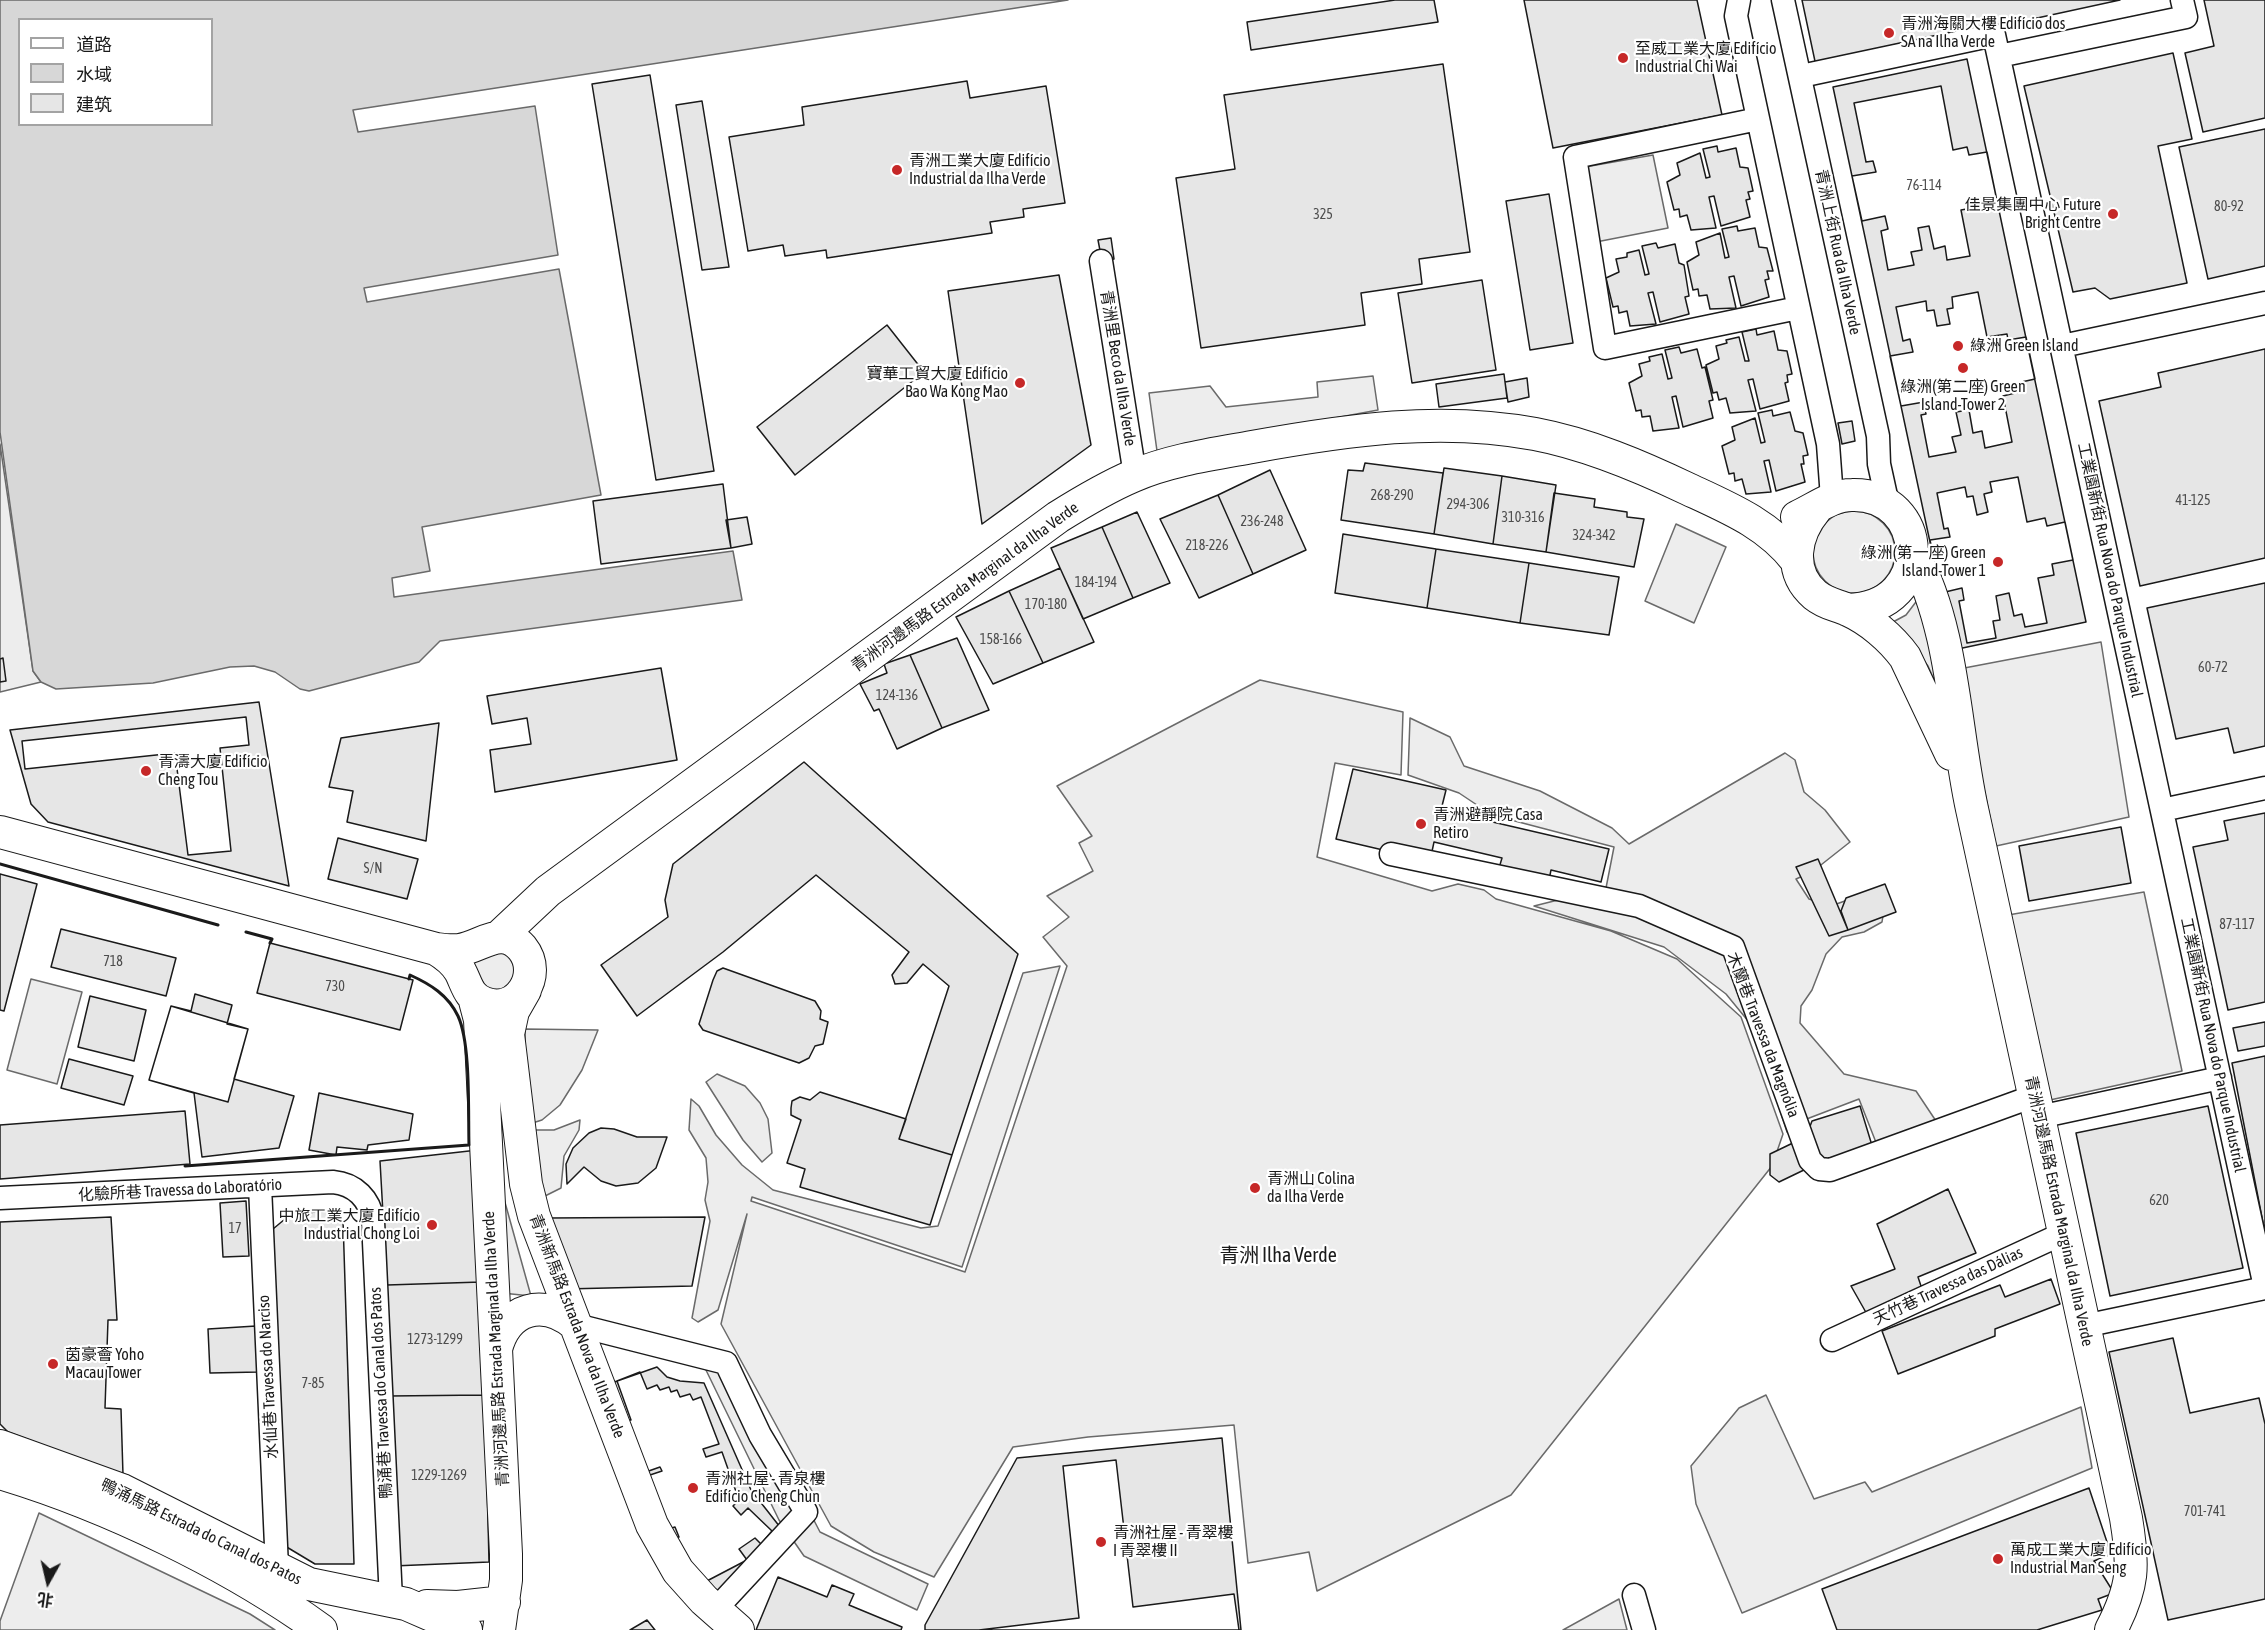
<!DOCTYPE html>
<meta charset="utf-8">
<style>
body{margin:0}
#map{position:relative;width:2265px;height:1630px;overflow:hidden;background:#fff;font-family:"Asap Condensed","Noto Sans SC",sans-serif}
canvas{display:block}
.legend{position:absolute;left:18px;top:18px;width:195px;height:108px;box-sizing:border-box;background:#fff;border:2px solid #a3a3a3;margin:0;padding:8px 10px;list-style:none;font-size:18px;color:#1a1a1a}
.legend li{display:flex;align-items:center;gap:12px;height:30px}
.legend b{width:30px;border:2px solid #a3a3a3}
.north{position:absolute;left:18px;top:1552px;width:60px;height:60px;-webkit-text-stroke:4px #fff;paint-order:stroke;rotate:188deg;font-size:16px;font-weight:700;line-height:24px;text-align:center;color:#1a1a1a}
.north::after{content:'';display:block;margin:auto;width:21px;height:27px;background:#1a1a1a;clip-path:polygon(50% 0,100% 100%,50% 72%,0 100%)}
</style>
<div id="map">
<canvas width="2265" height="1630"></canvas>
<ul class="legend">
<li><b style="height:8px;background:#fff"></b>道路</li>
<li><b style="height:16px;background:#d7d7d7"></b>水域</li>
<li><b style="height:16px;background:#e6e6e6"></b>建筑</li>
</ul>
<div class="north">北</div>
</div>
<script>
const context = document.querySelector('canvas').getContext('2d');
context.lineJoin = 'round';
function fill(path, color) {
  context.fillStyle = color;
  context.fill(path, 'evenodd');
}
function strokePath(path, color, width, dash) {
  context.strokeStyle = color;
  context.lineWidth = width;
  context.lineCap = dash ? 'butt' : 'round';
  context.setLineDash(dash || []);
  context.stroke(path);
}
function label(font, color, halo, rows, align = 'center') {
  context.font = font + ' "Asap Condensed","Noto Sans SC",sans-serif';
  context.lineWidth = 4.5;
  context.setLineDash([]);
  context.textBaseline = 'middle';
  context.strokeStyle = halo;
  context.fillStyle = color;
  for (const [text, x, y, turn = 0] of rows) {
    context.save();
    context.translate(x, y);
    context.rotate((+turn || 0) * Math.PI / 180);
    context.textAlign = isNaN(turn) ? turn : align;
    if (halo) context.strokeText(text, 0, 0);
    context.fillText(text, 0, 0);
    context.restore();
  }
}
const built = new Path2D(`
 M1653,155L1668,228L1596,242L1585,167Z
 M1373,376L1378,410L1157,451L1149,393L1210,386L1226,407L1318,397L1317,382Z
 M0,444L33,671L41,682L0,692Z
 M1813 552a41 41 0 1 1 82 0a41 41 0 1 1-82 0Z
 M1676,524L1726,547L1694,623L1645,601Z
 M1922,594L1943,700L1928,666L1893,622L1906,615Z
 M2101,642L2129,817L1996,846L1959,669Z
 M1260,680L1403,712L1401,775L1335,763L1317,857L1432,891L1458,884L1484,890L1496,899L1611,931L1677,959L1741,1017L1783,1134L1772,1166L1511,1495L1317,1591L1309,1552L1248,1563L1234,1425L1088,1437L1013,1447L934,1577L874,1552L831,1526L721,1324L747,1214L718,1310L698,1322L692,1318L710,1221L705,1200L708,1182L706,1158L689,1130L691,1099L699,1106L716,1135L742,1165L773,1190L921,1228L938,1226L1023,973L1060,966L962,1267L752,1197L751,1201L965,1272L1067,966L1043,937L1069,917L1047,896L1093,871L1079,843L1092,836L1057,786Z
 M1410,718L1450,737L1464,766L1540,791L1612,828L1629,844L1785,753L1795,760L1804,792L1825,810L1850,842L1812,872L1796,879L1809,899L1831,906L1864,894L1885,903L1882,922L1864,932L1842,937L1826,954L1812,990L1801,1006L1800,1023L1844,1074L1916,1091L1936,1121L1877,1145L1859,1099L1804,1120L1787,1132L1753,1027L1726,994L1664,947L1534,906L1606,888L1614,847L1492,815L1459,793L1408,775Z
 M2144,892L2182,1071L2050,1100L2008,915Z
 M507,946L523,974L492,997L471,963Z
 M31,979L82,992L57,1084L7,1070Z
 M525,1029L598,1030L582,1070L560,1105L542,1120L526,1125Z
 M717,1074L745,1086L760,1103L768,1119L772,1153L762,1162L743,1140L706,1082Z
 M580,1120L579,1130L564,1156L561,1188L545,1196L538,1181L530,1130H554Z
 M501,1188L531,1296L502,1293Z
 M727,1353L820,1532L928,1584L917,1610L804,1556L779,1520L704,1366Z
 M1766,1395L1814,1499L1865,1482L1872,1492L2081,1407L2092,1468L1742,1613L1696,1504L1691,1466L1739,1408Z
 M39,1513L250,1614L275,1630H0V1621Z
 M1619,1599L1627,1630H1563Z`);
fill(built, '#ededed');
strokePath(built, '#6a6a6a', 1.5);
const water = new Path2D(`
 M0,0H1068L353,110L358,132L535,106L558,255L364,288L367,302L559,269L601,495L422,527L430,571L392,578L394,597L733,551L742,600L440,641L419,662L309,691L300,689L275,672L254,666L230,667L153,683L56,689L41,682L33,671L0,432ZM20,20H212V124H20Z`);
fill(water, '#d7d7d7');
strokePath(water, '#6a6a6a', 1.5);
const building = new Path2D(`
 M1395,0H1434L1438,22L1251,50L1247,22Z
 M1524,0H1697L1722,115L1553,148Z
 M1802,0H2120L1816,66Z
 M2204,0H2265V118L2203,132L2185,53L2214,46Z
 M2173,53L2192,139L2158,146L2187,283L2110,299L2095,288L2073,292L2024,86Z
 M1967,59L2086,622L1953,650L1833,87Z
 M1443,64L1470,252L1419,259L1422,284L1361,293L1365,325L1201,348L1176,178L1235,169L1224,95Z
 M650,75L714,471L656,480L592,84Z
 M967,81L970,98L1046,86L1065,203L1023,209L1024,217L990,222L992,233L827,258L826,250L785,256L783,245L748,251L729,137L804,125L802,107Z
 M1941,86L1953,150L1967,147L1969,155L1987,152L1996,196L1977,199L1978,207L1961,210L1970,256L1947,260L1945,246L1934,249L1929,226L1918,228L1922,250L1911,252L1914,265L1888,270L1881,231L1888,229L1885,216L1862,221L1852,176L1876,172L1873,161L1866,162L1854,103Z
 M702,101L729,267L702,270L676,105Z
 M2265,129V266L2208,279L2179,147Z
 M1717,146L1718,152L1736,148L1740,167L1748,168L1753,191L1748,192L1750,199L1746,200L1750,217L1721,226L1714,196L1709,197L1716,228L1691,230L1687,215L1680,217L1679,209L1674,210L1667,182L1680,175L1677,163L1700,153L1706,178L1710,177L1703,149Z
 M1549,194L1573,343L1530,350L1506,201Z
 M1737,226L1738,231L1755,228L1759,247L1767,248L1773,271H1767L1769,279L1765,280L1769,297L1741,306L1734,276L1729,277L1736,308L1710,309L1707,295L1699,296L1698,289L1693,290L1687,262L1699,255L1696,242L1720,233L1725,258L1729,257L1722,229Z
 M1111,238L1114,259L1102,261L1098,240Z
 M1656,243L1658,248L1675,244L1679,263L1684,265L1689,296L1685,297L1689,314L1660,322L1653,292L1648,293L1656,324L1630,326L1627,311L1619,313L1618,306L1613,307L1606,278L1619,272L1616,259L1627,257V253L1639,250L1645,275L1649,274L1642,246Z
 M1059,275L1091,445L982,524L948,291Z
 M1482,280L1496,370L1412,383L1398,293Z
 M1978,292L1987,337L2007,334L2008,340L2026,337L2035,379L2017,383L2019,392L2003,396L2012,442L1985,448L1982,431L1973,433L1969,410L1956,412L1961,435L1952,437L1956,452L1929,457L1921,415L1926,414L1924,402L1901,406L1890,356L1913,352L1910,339L1903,341L1896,307L1926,301L1927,311L1934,310L1937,326L1950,324L1947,309L1953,308L1952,297Z
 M887,325L924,372L795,475L757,427Z
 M1756,329L1757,335L1774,331L1778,350L1787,351L1792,374L1787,375L1788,382L1785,383L1789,401L1760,409L1753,379L1748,380L1756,411L1730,413L1726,398L1719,400L1717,392L1713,393L1706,365L1719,359L1716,346L1727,343L1726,340L1739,337L1745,361H1749L1742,332Z
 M1679,347L1681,353L1697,349L1702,368L1705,367L1713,400L1709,401L1713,418L1683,427L1676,396L1672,397L1679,428L1653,431L1650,416L1642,417L1641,410L1636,411L1629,383L1642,376L1639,364L1650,361L1649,357L1662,354L1668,379L1672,378L1665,350Z
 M2265,349V558L2140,586L2099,401L2161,387L2158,373Z
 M1504,374L1507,398L1439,407L1436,384Z
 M1527,378L1529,397L1508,402L1505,382Z
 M1772,410L1773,416L1790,412L1795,431L1803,433L1808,455L1803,456L1804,464H1801L1805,482L1776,491L1769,460L1764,461L1771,492L1746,494L1742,479L1735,481L1734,473L1729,474L1722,446L1735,440L1732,427L1755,418L1761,443L1765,442L1758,413Z
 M1852,421L1855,441L1842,444L1838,423Z
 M1365,463L1443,473L1434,534L1341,520L1348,470L1363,471Z
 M1444,468L1502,476L1493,544L1434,534Z
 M1270,470L1306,550L1253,574L1218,495Z
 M1502,476L1556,485L1546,552L1493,544Z
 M2018,477L2027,522L2045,518L2047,526L2065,522L2073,560L2052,564L2054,575L2038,578L2047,623L2025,627L2022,614L2014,616L2009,593L1996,596L2000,620L1993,621L1996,638L1967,643L1959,601L1964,600L1962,588L1941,593L1930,540L1950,537L1948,528L1944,529L1937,493L1965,487L1967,497L1973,496L1977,515L1988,512L1984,494L1992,492L1990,482Z
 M723,484L731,548L601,564L593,501Z
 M1554,493L1595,499L1594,507L1627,512V517L1644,519L1634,567L1546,552Z
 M1218,495L1253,574L1199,598L1160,519Z
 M1137,512L1170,583L1133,598L1102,527Z
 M747,517L752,544L731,548L726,520Z
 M1102,527L1133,598L1083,619L1051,548Z
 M1343,534L1436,549L1427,608L1335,593Z
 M1436,549L1529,563L1520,623L1427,608Z
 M1529,563L1619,577L1609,635L1520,623Z
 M1060,568L1094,642L1043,663L1009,591Z
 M2265,583V746L2234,753L2228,728L2176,739L2147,608Z
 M1009,591L1043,663L993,684L956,617Z
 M957,638L989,710L942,728L910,655Z
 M910,655L942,728L897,749L879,709L874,711L860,684L887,673L884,664Z
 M3,658L6,681L0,682V659Z
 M661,668L677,760L495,792L490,750L531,744L527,718L492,724L487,696Z
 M259,702L289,886L48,822L31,804L10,730Z
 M246,717L249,745L220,748L231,851L188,855L175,753L25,769L22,741Z
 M439,723L426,841L347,822L353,791L329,787L341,738Z
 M804,762L1018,954L952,1155L899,1139L949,986L923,964L907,983L895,984L892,975L909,952L816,875L723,952L637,1016L601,965L668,917L665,900L673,864Z
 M1353,769L1446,790L1441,810L1609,849L1601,882L1551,870L1549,880L1499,868L1502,858L1434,842L1430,861L1336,839Z
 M2265,813V1002L2228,1010L2193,847L2228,840L2224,821Z
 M2121,827L2131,883L2029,901L2019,846Z
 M338,838L418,859L407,899L328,879Z
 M1818,859L1848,930L1829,936L1796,867Z
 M0,874L37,884L4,1011L0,1010Z
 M1885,884L1896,912L1848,930L1841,911L1846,898Z
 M61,929L176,958L166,996L51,967Z
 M270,943L413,980L400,1030L257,993Z
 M723,968L815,1001L821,1011L820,1019L828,1022L823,1044L815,1046L809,1058L799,1063L703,1030L699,1024L713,980L717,971Z
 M195,994L232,1005L227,1024L248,1029L234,1079L294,1096L279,1148L202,1157L194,1093L149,1080L171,1006L191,1011Z
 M90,996L146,1010L134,1061L78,1047Z
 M171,1006L248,1029L228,1102L149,1080Z
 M2265,1022V1046L2238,1051L2233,1028Z
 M2265,1056V1233L2232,1063Z
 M69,1059L133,1076L124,1105L61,1088Z
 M820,1092L906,1119L899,1139L952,1155L930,1225L800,1187L805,1169L787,1163L801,1120L791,1115V1108L792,1101L800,1097L810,1100Z
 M319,1093L413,1114L409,1140L368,1145L367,1150L337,1147L336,1155L309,1150Z
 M1860,1106L1874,1152L1817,1169L1809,1129L1812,1121Z
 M2208,1106L2243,1268L2110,1296L2076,1133Z
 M185,1111L190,1164L0,1179V1125Z
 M601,1128L614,1129L637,1137H667L656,1168L638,1183L616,1186L601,1181L584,1167L567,1184L566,1164L573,1148L589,1133Z
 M1797,1141L1806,1169L1779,1182L1770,1175V1154Z
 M478,1150L481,1282L387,1285L380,1161Z
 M1948,1189L1976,1253L1918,1277L1923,1292L1868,1316L1851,1286L1895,1269L1877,1224Z
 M246,1201L249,1256L223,1257L220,1203Z
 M330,1211L343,1220L354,1564H315L285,1546L273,1229L291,1214Z
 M111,1217L117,1320H108L105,1408L121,1409L123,1475L8,1432L0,1424V1222Z
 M705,1217L692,1286L565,1289L549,1218Z
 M2051,1279L2060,1304L1995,1329V1336L1898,1374L1882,1331L2000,1285L2005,1297Z
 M481,1282L485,1395L389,1396L387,1285Z
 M256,1326L259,1372L210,1373L208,1329Z
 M2173,1338L2190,1413L2259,1398L2265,1424V1599L2168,1620L2109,1352Z
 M657,1367L667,1377L680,1381L704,1383L751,1490L780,1527L710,1599L632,1460L603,1386Z
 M640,1372L647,1389L657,1385L660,1390L669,1387L671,1392L677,1390L680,1397L690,1394L693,1400L701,1397L719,1444L703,1449L706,1457L722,1452L739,1500L733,1506L741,1515L748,1508L772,1531L761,1544L755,1538L739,1549L747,1560L703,1583L672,1539L679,1537L675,1527L668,1529L647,1476L662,1471L660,1467L643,1473L624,1421L631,1420L617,1381Z
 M485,1395L489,1562L393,1566L389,1396Z
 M1222,1438L1241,1630H925V1625L1017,1458Z
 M1116,1460L1133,1607L1234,1594L1239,1630H979L1079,1618L1063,1466Z
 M2089,1488L2111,1554L2094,1561L2114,1593L2098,1599L2102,1610L2037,1630H1837L1822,1589Z
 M778,1577L827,1597L832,1585L854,1594L849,1605L902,1627L901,1630H756Z
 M647,1620L655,1630H630Z`);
fill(building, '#e6e6e6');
strokePath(building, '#1a1a1a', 1.5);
const street = new Path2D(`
 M1739,0L1736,16L1828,444L1832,498
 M1783,0L1878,436L1879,464L1888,505
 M1999,56L2186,17L2182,0
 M1801,76L1994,35L2265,1287
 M1758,119L1575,157L1605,348L1798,308
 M1101,261L1135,475
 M2062,346L2265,303
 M2162,810L2265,788
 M1391,854L1639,906L1733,947L1810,1160L1819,1169L1830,1170L2034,1096
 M2039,1117L2220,1078
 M260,1186L277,1568
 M0,1198L333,1182C355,1184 370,1199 373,1221L391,1600
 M576,1325L726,1363L760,1435L806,1512L715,1610
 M2084,1326L2265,1288
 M1832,1340L2064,1233
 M1634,1595L1644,1630`);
const secondary = new Path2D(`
 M1816,509C1795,534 1787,571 1815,595C1826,604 1837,605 1848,610C1870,620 1891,638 1905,657L1951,754
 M1797,517C1815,509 1832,495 1852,495C1928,493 1937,607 1848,610
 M1913,554C1954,629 1954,726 1972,809C2024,1045 2074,1282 2126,1518C2134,1566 2134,1586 2111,1630
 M0,832L436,949C444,950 452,951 459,950C482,947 501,924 522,948C544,975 517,1016 484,1003C468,997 467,984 460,971C454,961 446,955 436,949
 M499,937L548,891L1058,517C1082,502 1107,487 1133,476C1170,460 1213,454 1252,447C1346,430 1440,416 1535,434C1588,444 1640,466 1688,489C1729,508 1768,524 1796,560
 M525,990L513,1011L508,1034L526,1184L534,1216L652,1525L678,1571L704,1600L738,1630
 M474,997L480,1020L506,1554V1580L499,1630
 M496,1349C507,1307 544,1298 576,1325
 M0,1446L122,1490L309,1584L406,1604L466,1630
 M0,1473C107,1505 230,1564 321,1630
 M427,1606L458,1607L504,1602`);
strokePath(street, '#1a1a1a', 25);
strokePath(secondary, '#1a1a1a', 34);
strokePath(street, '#fff', 22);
strokePath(secondary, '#fff', 32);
strokePath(new Path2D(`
 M0,864L218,925
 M246,932L272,939L270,943
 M185,1166L469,1145C468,1112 471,1044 458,1016C448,995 430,984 410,975L409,979`), '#1a1a1a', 3);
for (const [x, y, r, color] of [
 [1889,33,6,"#c62828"],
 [1623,58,6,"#c62828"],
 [897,170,6,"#c62828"],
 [2113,214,6,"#c62828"],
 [1958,346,6,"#c62828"],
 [1963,368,6,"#c62828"],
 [1020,383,6,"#c62828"],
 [1998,562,6,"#c62828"],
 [146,771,6,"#c62828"],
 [1421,824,6,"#c62828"],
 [1255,1188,6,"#c62828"],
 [432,1225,6,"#c62828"],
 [53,1364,6,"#c62828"],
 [693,1488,6,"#c62828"],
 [1101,1542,6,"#c62828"],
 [1998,1559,6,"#c62828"]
]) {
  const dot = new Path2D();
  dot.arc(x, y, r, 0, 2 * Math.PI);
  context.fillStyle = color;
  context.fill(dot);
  strokePath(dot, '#fff', 2);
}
label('14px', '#4d4d4d', null, [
 ["76-114",1924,186],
 ["80-92",2229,207],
 ["325",1323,215],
 ["268-290",1392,496],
 ["41-125",2193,501],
 ["294-306",1468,505],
 ["310-316",1523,518],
 ["236-248",1262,522],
 ["324-342",1594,536],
 ["218-226",1207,546],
 ["184-194",1096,583],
 ["170-180",1046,605],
 ["158-166",1001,640],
 ["60-72",2213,668],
 ["124-136",897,696],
 ["S/N",373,869],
 ["87-117",2237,925],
 ["718",113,962],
 ["730",335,987],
 ["620",2159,1201],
 ["17",235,1229],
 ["1273-1299",435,1340],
 ["7-85",313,1384],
 ["1229-1269",439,1476],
 ["701-741",2205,1512]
]);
label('16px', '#1a1a1a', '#fff', [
 ["青洲海關大樓 Edifício dos",1901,24],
 ["SA na Ilha Verde",1901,42],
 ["至威工業大廈 Edifício",1635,49],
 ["Industrial Chi Wai",1635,67],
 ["青洲工業大廈 Edifício",909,161],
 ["Industrial da Ilha Verde",909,179],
 ["佳景集團中心 Future",2101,205,"right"],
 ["Bright Centre",2101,223,"right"],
 ["綠洲 Green Island",1970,346],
 ["寶華工貿大廈 Edifício",1008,374,"right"],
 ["Bao Wa Kong Mao",1008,392,"right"],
 ["綠洲(第二座) Green",1963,387,"center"],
 ["Island-Tower 2",1963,405,"center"],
 ["綠洲(第一座) Green",1986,553,"right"],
 ["Island-Tower 1",1986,571,"right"],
 ["青濤大廈 Edifício",158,762],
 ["Cheng Tou",158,780],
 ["青洲避靜院 Casa",1433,815],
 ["Retiro",1433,833],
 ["青洲山 Colina",1267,1179],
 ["da Ilha Verde",1267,1197],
 ["中旅工業大廈 Edifício",420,1216,"right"],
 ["Industrial Chong Loi",420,1234,"right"],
 ["茵豪薈 Yoho",65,1355],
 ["Macau Tower",65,1373],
 ["青洲社屋 - 青泉樓",705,1479],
 ["Edifício Cheng Chun",705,1497],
 ["青洲社屋 - 青翠樓",1113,1533],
 ["I 青翠樓 II",1113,1551],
 ["萬成工業大廈 Edifício",2010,1550],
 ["Industrial Man Seng",2010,1568]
], 'left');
label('16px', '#1a1a1a', '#fff', [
 ["青洲上街 Rua da Ilha Verde",1838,252,78],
 ["青洲里 Beco da Ilha Verde",1118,368,81],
 ["工業園新街 Rua Nova do Parque Industrial",2110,570,78],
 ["青洲河邊馬路 Estrada Marginal da Ilha Verde",965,587,-36],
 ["木蘭巷 Travessa da Magnólia",1763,1035,69],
 ["工業園新街 Rua Nova do Parque Industrial",2213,1045,78],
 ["化驗所巷 Travessa do Laboratório",180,1190,-3],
 ["青洲河邊馬路 Estrada Marginal da Ilha Verde",2059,1211,78],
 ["天竹巷 Travessa das Dálias",1948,1286,-25],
 ["青洲新馬路 Estrada Nova da Ilha Verde",577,1326,69],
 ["青洲河邊馬路 Estrada Marginal da Ilha Verde",496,1349,-93],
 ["水仙巷 Travessa do Narciso",268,1377,-93],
 ["鴨涌巷 Travessa do Canal dos Patos",381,1393,-93],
 ["鴨涌馬路 Estrada do Canal dos Patos",201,1532,26]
]);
label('20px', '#1a1a1a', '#fff', [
 ["青洲 Ilha Verde",1278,1256]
]);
</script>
